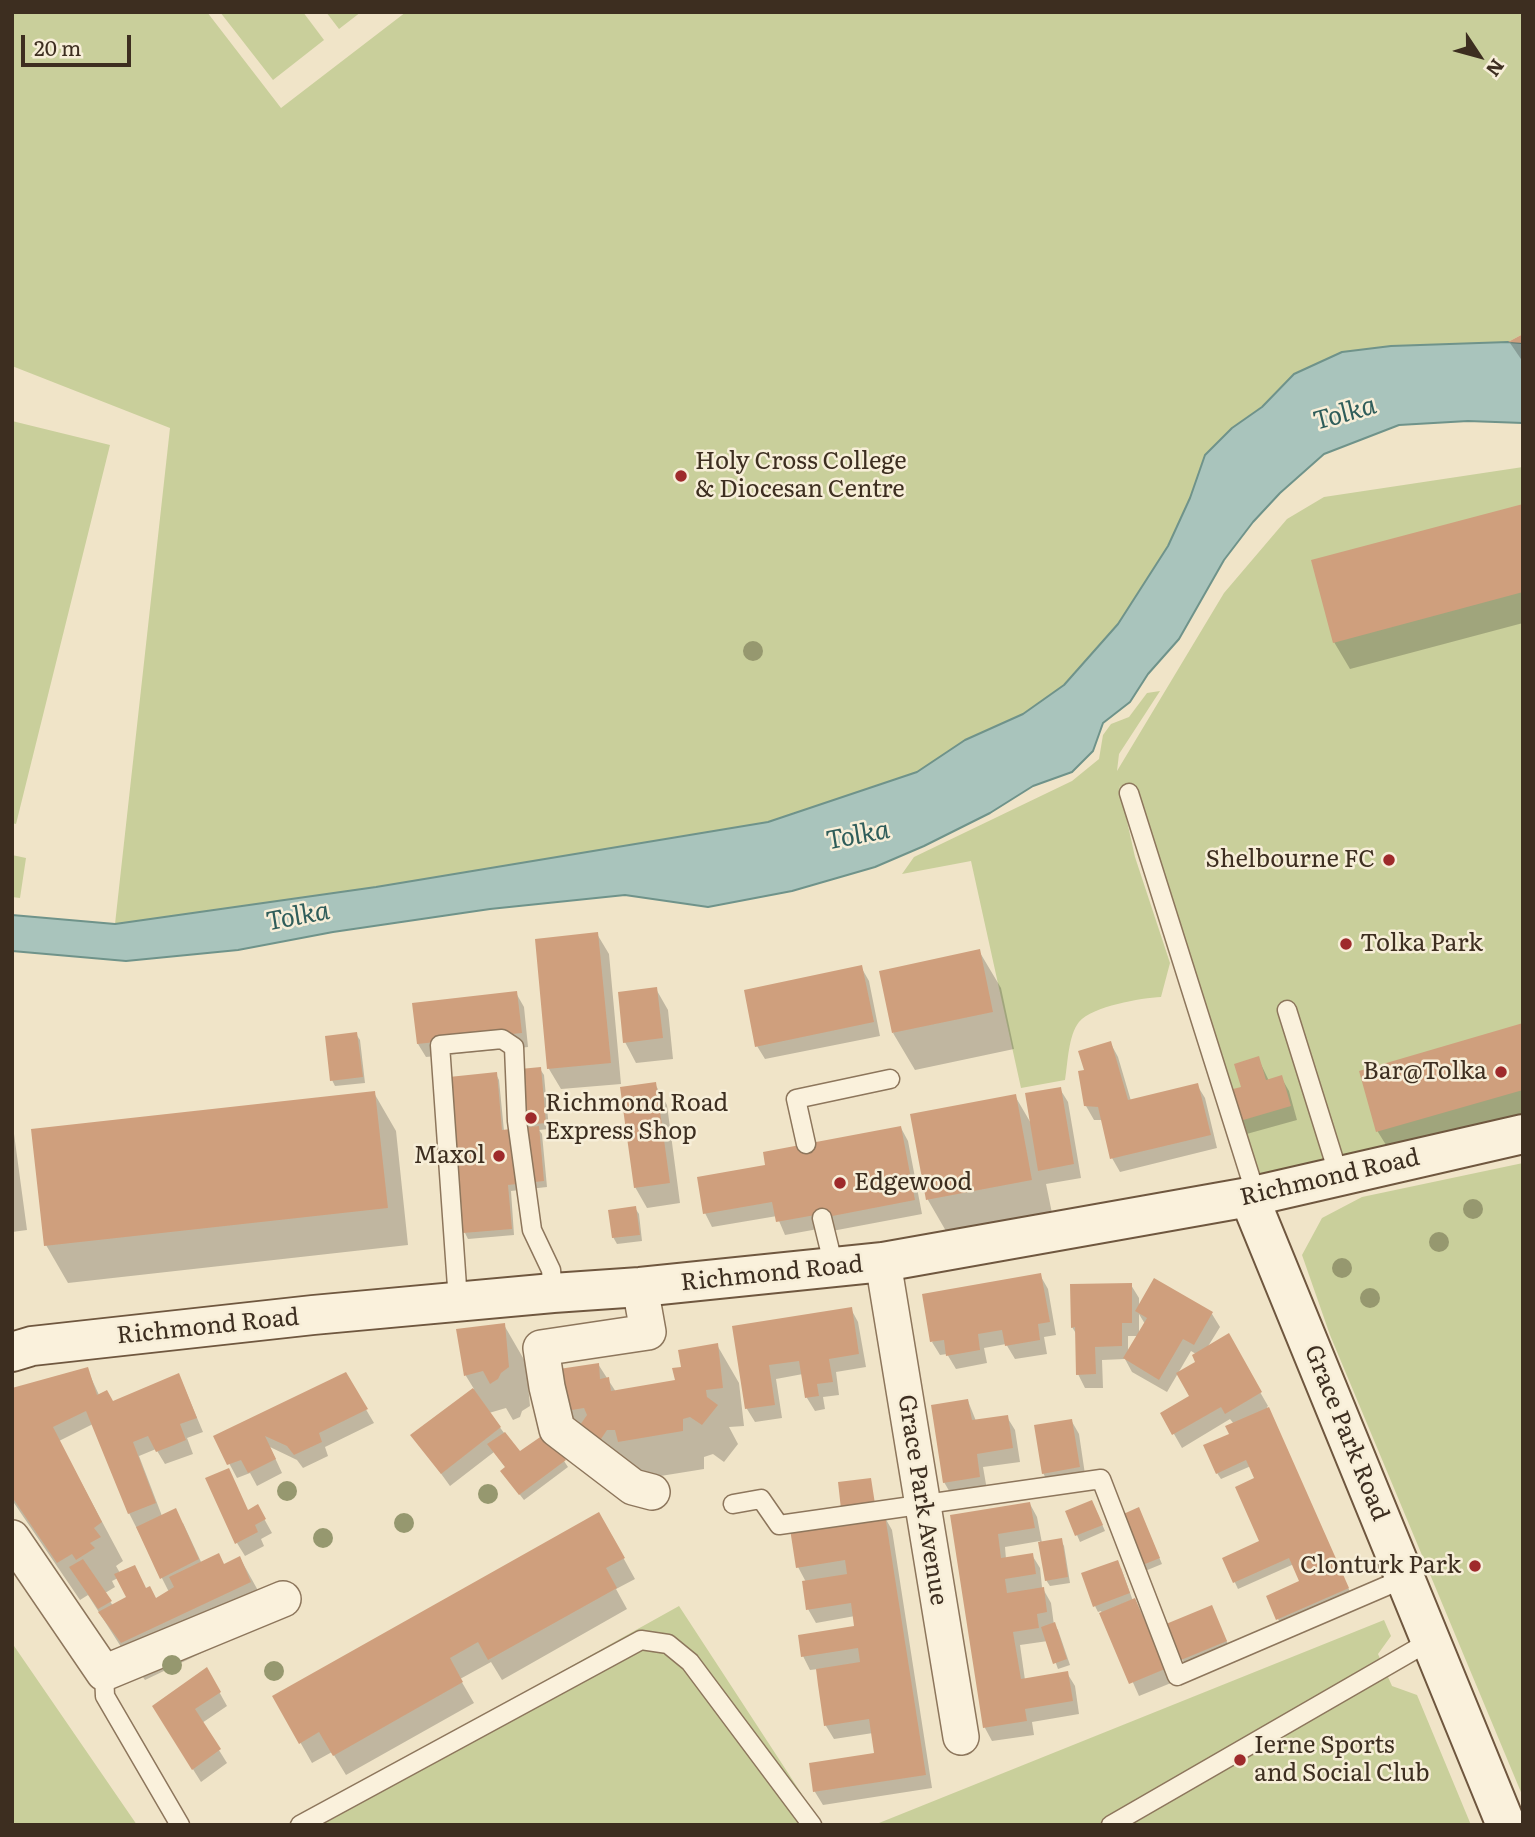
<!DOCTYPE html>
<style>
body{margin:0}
#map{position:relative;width:1535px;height:1837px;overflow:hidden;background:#f0e4c8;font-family:Literata,serif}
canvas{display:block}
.frame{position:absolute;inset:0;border:14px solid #3d2e20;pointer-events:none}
.north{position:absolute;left:1444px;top:21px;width:70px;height:70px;-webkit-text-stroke:5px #f7eed8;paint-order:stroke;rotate:126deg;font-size:19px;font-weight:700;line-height:28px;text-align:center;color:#3d2e20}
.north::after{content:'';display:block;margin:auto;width:24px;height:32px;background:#3d2e20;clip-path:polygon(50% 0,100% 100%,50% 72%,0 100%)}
.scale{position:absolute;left:21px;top:35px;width:110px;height:32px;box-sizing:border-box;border:4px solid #3d2e20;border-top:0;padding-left:9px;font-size:21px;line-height:24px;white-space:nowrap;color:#3d2e20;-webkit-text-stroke:5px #f7eed8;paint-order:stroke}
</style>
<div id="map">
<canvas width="1535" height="1837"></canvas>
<div class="frame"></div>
<div class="north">N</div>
<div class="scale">20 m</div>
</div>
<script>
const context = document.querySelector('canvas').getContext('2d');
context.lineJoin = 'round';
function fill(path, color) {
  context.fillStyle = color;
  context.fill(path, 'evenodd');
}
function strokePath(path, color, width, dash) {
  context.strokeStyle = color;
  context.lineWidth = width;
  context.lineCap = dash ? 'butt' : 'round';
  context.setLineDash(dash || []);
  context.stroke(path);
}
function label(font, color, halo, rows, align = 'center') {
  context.font = font + ' Literata,serif';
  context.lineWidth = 5;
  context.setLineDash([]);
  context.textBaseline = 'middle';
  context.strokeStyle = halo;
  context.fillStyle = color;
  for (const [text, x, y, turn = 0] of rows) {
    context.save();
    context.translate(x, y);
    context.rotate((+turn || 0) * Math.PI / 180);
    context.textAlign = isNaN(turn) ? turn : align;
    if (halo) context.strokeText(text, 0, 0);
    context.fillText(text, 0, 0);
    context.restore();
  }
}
fill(new Path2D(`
 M12,12H207L281,108L406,12H1523V334L1508,342L1391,346L1342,352L1294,374L1262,407L1232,428L1205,455L1190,498L1168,546L1118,624L1064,685L1023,714L965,740L917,772L768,822L376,887L115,924L170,428L12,366Z
 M220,12H303L324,40L273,80Z
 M326,12H361L339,29Z
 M12,421L110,445L16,824L12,823Z
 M1523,467V1115L1244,1185L1119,785L1135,857L1170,963L1161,997C1141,998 1093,1006 1079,1022C1068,1036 1068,1063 1065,1080L1021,1088L971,861L902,874L914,857L1072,781L1099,759L1103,735L1111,724L1129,717L1147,693L1160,691L1119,754L1117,771L1224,593L1287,519L1324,497Z
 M12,855L26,858L20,898L12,897Z
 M1523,1163V1797L1330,1335L1302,1255L1322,1218L1362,1197Z
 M679,1606L822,1825H289L320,1806Z
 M1384,1620L1391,1636L1378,1654L1392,1686L1417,1695L1471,1825H874Z
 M12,1643L137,1825H12Z`), '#c9cf9b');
const water = new Path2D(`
 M1508,342L1523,343V423L1468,421L1399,425L1324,454L1280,493L1253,522L1224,560L1179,639L1148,674L1130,702L1103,723L1093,751L1072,772L1033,786L990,813L924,846L875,867L792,891L708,907L625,895L490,909L333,932L238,950L126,961L12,951V915L115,924L376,887L768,822L917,772L965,740L1023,714L1064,685L1118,624L1168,546L1190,498L1205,455L1232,428L1262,407L1294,374L1342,352L1391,346Z`);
fill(water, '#a9c4bc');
strokePath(water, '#6f938a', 2);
fill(new Path2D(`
 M1523,336V362L1510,343Z
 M1523,506V623L1350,669L1334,642Z
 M597,934L609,954L621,1084L561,1089L549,1069L536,940Z
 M979,951L1001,988L1014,1049L915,1070L893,1033Z
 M861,967L869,981L880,1036L765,1059L757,1046Z
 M656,989L668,1010L673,1059L636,1063L625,1042Z
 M516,993L524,1007L528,1047L426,1057L418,1044L414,1004Z
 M1523,1025V1121L1394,1158L1378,1132L1361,1072Z
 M356,1034L360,1040L365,1083L335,1086L332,1080Z
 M1111,1044L1118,1057L1131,1101L1197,1085L1205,1098L1217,1148L1120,1172L1112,1158L1103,1120H1094L1086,1106V1071Z
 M1258,1058L1269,1081L1281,1077L1289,1091L1297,1120L1243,1135L1235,1122L1243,1088Z
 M540,1069L544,1075L549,1129L539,1130L542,1134L547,1187L511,1191L514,1235L468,1239L465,1233L496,1074L499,1080L504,1131L529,1129L527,1125Z
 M655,1084L667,1105L680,1203L647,1208L635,1187Z
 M1060,1089L1068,1102L1081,1178L1046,1184L1053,1218L950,1238L928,1200L912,1116L1015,1096L1032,1125Z
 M374,1093L396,1131L408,1245L68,1283L46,1245Z
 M12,1119L27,1230L12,1232Z
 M901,1128L908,1141L922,1214L832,1231L829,1227L785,1235L777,1216L712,1227L705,1213L767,1167Z
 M635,1208L639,1214L642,1241L617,1244L613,1237Z
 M1040,1275L1048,1289L1056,1335L1044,1337L1047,1354L1015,1359L1006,1344L984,1348L987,1363L956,1369L947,1354L940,1355L932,1342Z
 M1131,1285L1139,1298V1308L1212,1314L1220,1327L1207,1348L1228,1336L1268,1406L1267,1407L1351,1594L1281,1625L1278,1619L1302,1582L1294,1564L1238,1589L1224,1559L1261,1542L1257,1479L1251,1466L1221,1479L1217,1473L1234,1424L1230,1419L1182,1448L1162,1413L1191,1396L1198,1362L1196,1354L1191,1351L1167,1392L1132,1372L1125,1359L1102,1360L1103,1388H1085L1078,1374L1077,1335L1072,1327ZM1139,1314L1145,1324L1139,1334ZM1128,1336H1138L1128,1352Z
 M851,1309L858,1322L866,1367L836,1372L839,1395L823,1397L825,1409L815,1411L807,1398L803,1374L776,1379L782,1418L755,1422L747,1409L734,1328Z
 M504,1325L526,1363L530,1406L522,1411L520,1417L513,1420L506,1408L489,1413L520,1454L564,1461L568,1467L524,1500L506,1477V1468L494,1452L450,1486L413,1435L474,1389L466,1376L458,1331Z
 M717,1345L739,1383L744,1426L729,1427L738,1444L724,1462L713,1454L704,1457V1469L642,1479L590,1448L568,1410L598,1364L616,1392L677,1382L683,1368Z
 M87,1369L99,1395L113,1403L179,1375L203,1432L187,1438L193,1454L165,1464L156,1449L139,1456L162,1516L183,1523L202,1564L225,1566L240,1558L261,1596L271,1620L145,1680L123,1650L88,1595L80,1600L12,1500V1390ZM93,1424L129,1513L169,1592L157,1600L147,1589L120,1573L116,1566L123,1561L59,1441ZM118,1578L128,1598L113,1606L105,1593L115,1587L112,1581Z
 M345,1374L374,1423L325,1447L328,1456L303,1468L297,1460L270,1447L282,1473L257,1486L250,1473L237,1478L215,1437Z
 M968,1401L976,1421L1007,1417L1015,1430L1020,1462L983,1467L987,1490L952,1496L944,1482Z
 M1071,1420L1079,1434L1086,1481L1051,1487L1043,1473Z
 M1030,1504L1037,1517L1042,1543L1061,1540L1064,1546L1070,1583L1050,1586L1046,1580L1040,1541L1005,1547L1006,1559L1032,1555L1040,1568L1042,1587L1051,1603L1054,1625L1058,1630L1070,1665L1058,1669L1048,1641L1020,1645L1025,1680L1067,1673L1075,1686L1079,1714L1032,1722L1034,1735L992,1741L985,1728L952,1516Z
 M257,1506L272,1533L261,1539L264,1546L245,1556L237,1543L248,1511Z
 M1095,1508L1105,1531L1080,1542L1067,1512Z
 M599,1514L635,1579L616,1589L627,1609L502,1680L491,1662L460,1679L474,1703L346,1775L332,1752L312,1763L274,1696Z
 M884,1516L892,1530L932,1788L823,1805L815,1792L811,1765L876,1754L873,1733L834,1739L826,1726L818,1669L810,1670L803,1656L856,1628L855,1616L816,1623L808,1609L806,1582L798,1567Z
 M1142,1516L1162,1564L1145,1571L1142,1565Z
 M1121,1568L1133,1601L1135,1600L1142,1614L1171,1683L1139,1696L1101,1611L1098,1612L1095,1606Z
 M1211,1607L1233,1655L1190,1673L1182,1659Z
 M207,1670L227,1706L202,1723L227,1763L201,1782L162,1720Z`), '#0003');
fill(new Path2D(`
 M1523,334V343L1508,342Z
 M1523,504V592L1333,643L1311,560Z
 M598,932L611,1063L547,1069L535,939Z
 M980,949L993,1012L892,1033L879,971Z
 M862,965L874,1022L755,1047L744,990Z
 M657,987L663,1038L623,1043L618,992Z
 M517,991L522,1033L417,1044L412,1003Z
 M1523,1023V1090L1376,1132L1359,1071Z
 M357,1032L363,1077L330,1081L325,1036Z
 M1111,1041L1128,1100L1198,1083L1211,1135L1110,1159L1098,1107L1084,1106L1078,1071L1084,1070L1078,1051Z
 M1259,1056L1266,1080L1282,1075L1291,1106L1233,1123L1225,1091L1241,1087L1234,1064Z
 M541,1067L546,1123L525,1125L520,1069Z
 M497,1072L502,1130L539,1126L544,1181L508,1185L512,1229L463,1233L449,1077Z
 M656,1082L670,1183L634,1188L620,1087Z
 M1061,1087L1074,1164L1038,1171L1025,1093Z
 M375,1091L388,1208L44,1246L31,1129Z
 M1016,1094L1032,1180L926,1200L910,1114Z
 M901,1126L915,1200L822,1218L821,1214L776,1222L772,1202L703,1214L697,1177L765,1165L763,1152Z
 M636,1206L640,1235L612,1238L608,1210Z
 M1041,1273L1050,1322L1038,1324L1040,1340L1005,1346L1002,1330L978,1334L980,1350L946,1356L944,1340L930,1342L922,1294Z
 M1154,1278L1213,1312L1194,1345L1183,1339L1159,1380L1123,1358L1147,1318L1135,1311Z
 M1132,1283V1323H1122V1346L1095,1347L1096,1374L1076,1375L1075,1327L1071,1328L1070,1284Z
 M852,1307L859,1354L829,1359L833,1382L817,1384L819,1396L805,1398L799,1361L769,1365L775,1405L745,1409L732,1326Z
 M505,1323L509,1367L501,1373L498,1379L490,1384L483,1371L464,1376L456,1329Z
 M1229,1333L1262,1392L1225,1414L1221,1407L1172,1435L1160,1413L1189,1396L1176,1373L1195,1362L1192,1355Z
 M718,1343L723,1388L706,1390L707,1397L718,1405L702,1425L690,1417L683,1419V1431L618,1442L615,1430H607L599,1442L578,1428L587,1415L584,1408L566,1411L559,1369L599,1363L600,1379L609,1377L611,1391L675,1380L672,1368L681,1367L678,1350Z
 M88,1367L97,1395L107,1390L113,1401L179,1373L197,1418L180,1424L186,1440L174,1445L156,1452L148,1436L133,1442L156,1503L128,1514L86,1411L53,1427L102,1522L94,1528L101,1537L90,1543L95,1548L76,1560L72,1554L57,1563L12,1497V1388Z
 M346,1372L368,1409L319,1433L322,1442L294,1455L287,1446L265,1436L276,1459L248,1473L241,1460L227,1465L213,1436Z
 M473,1388L501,1427L441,1474L410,1435Z
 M968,1399L972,1420L1008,1415L1013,1448L977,1454L980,1477L943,1483L931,1405Z
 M1269,1407L1349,1588L1276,1620L1266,1596L1299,1581L1289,1558L1233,1583L1222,1558L1259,1541L1235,1487L1254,1478L1246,1460L1216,1474L1203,1445L1229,1434L1225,1426Z
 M1072,1419L1080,1467L1042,1474L1034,1425Z
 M505,1432L520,1451L546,1433L566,1460L519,1495L500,1471L505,1467L487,1444Z
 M229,1468L248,1510L258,1504L266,1519L255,1525L258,1532L235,1544L205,1478Z
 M871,1478L875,1504L841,1509L838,1482Z
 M1092,1500L1103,1525L1075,1536L1065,1511Z
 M1030,1502L1035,1528L998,1534L1001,1558L1033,1553L1036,1574L1005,1579L1007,1593L1044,1587L1047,1612L1037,1614L1039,1628L1013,1632L1021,1679L1068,1671L1073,1701L1025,1709L1027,1721L983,1728L950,1515Z
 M1139,1507L1160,1558L1140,1566L1119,1516Z
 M176,1508L199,1559L160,1579L136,1527Z
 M599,1512L625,1558L606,1568L617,1588L488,1660L478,1642L450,1658L463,1682L333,1756L319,1732L299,1744L272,1696Z
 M885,1515L926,1775L813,1792L809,1763L874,1753L869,1719L824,1726L818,1685L816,1669L860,1662L858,1648L801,1657L798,1635L854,1626L851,1603L806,1610L802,1581L847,1574L845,1560L796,1568L790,1529Z
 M1062,1538L1068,1577L1045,1581L1038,1542Z
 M219,1553L224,1564L240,1556L251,1582L121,1643L98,1612L126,1597L114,1574L135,1565L146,1588L150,1586L156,1598L174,1587L169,1577Z
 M83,1559L112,1601L98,1609L69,1567Z
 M1118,1560L1130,1593L1093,1607L1081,1573Z
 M1135,1598L1165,1669L1129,1684L1099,1613Z
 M1212,1605L1227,1641L1181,1660L1166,1624Z
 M1055,1622L1067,1659L1053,1664L1041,1627Z
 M207,1667L221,1692L195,1709L221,1749L192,1770L152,1706Z`), '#cf9f7d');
const lane = new Path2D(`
 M1129,793L1256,1195
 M1287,1010L1339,1176
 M806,1144L796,1099L890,1079
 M822,1218L834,1267
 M458,1301L440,1045L502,1039L514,1047L517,1121L532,1230L551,1270L553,1293
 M733,1504L761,1499L779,1525L1101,1479L1177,1676L1405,1578
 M104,1673L105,1696L180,1825
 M300,1825L641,1640L668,1644L690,1662L812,1825
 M1111,1825L1430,1641`);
const street = new Path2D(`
 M883,1262L961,1737
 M640,1287L648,1332L541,1348L547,1387L557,1429L633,1487L652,1492
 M12,1538L104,1673L283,1599`);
const secondary = new Path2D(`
 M1249,1197L1506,1825
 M12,1352L32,1346L313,1315L553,1293L640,1287L883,1262L1249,1197L1523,1134`);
strokePath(lane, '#8d765c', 21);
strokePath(street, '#8d765c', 38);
strokePath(secondary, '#6f573f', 42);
strokePath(lane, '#faf1dc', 18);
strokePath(street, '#faf1dc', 35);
strokePath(secondary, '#faf1dc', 38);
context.fillStyle = '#96986f';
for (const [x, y] of [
 [753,651],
 [1473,1209],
 [1439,1242],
 [1342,1268],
 [1370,1298],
 [287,1491],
 [488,1494],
 [404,1523],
 [323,1538],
 [172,1665],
 [274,1671]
]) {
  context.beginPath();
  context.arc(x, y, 10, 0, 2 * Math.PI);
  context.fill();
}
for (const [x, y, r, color] of [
 [681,476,7,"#9e2a2b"],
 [1389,860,7,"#9e2a2b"],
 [1346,944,7,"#9e2a2b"],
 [1501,1072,7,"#9e2a2b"],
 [531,1118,7,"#9e2a2b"],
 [499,1156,7,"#9e2a2b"],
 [840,1183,7,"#9e2a2b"],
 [1475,1566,7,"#9e2a2b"],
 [1240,1760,7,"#9e2a2b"]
]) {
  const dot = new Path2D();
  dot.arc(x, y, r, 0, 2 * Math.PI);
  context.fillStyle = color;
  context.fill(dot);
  strokePath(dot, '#f7eed8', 2.5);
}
label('24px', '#3d2e20', '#f7eed8', [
 ["Holy Cross College",695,462],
 ["& Diocesan Centre",695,490],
 ["Shelbourne FC",1375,860,"right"],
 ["Tolka Park",1360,944],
 ["Bar@Tolka",1487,1072,"right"],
 ["Richmond Road",545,1104],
 ["Express Shop",545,1132],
 ["Maxol",485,1156,"right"],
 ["Edgewood",854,1183],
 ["Clonturk Park",1461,1566,"right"],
 ["Ierne Sports",1254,1746],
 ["and Social Club",1254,1774]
], 'left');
label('24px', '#3d2e20', '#f7eed8', [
 ["Richmond Road",1330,1178,-13],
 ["Richmond Road",772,1274,-6],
 ["Richmond Road",208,1327,-6],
 ["Grace Park Road",1346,1433,68],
 ["Grace Park Avenue",922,1500,81]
]);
label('italic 26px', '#2f5d5a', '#f7eed8', [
 ["Tolka",1345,414,-16],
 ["Tolka",858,836,-11],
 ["Tolka",298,917,-11]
]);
</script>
